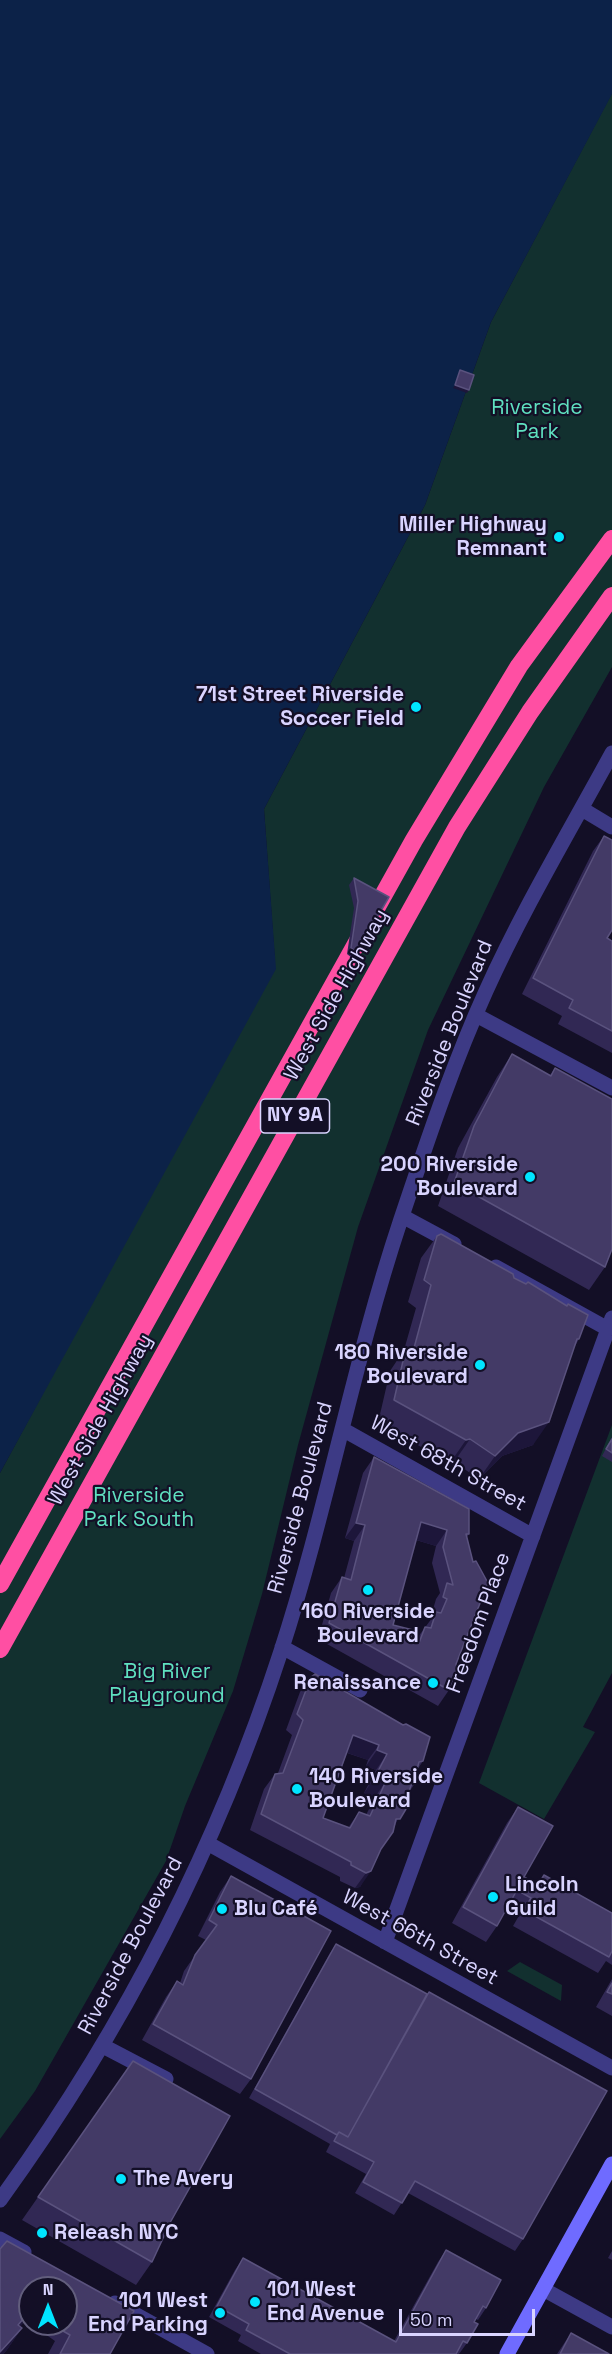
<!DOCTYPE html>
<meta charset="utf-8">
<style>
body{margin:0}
#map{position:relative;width:612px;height:2354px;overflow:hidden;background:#130f26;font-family:"Space Grotesk",sans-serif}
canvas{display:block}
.north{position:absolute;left:18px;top:2276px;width:60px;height:60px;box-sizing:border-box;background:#130f26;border:2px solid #625e7d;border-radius:50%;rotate:0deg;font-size:16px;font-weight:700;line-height:24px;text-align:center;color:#d9d4ff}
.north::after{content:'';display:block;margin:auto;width:21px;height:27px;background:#00e5ff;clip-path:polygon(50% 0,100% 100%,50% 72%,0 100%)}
.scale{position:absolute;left:399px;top:2309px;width:136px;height:27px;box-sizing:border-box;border:3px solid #d9d4ff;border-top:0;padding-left:8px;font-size:18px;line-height:21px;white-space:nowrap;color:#d9d4ff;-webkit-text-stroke:4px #130f26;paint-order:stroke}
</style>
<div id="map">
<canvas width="612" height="2354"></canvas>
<div class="north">N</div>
<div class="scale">50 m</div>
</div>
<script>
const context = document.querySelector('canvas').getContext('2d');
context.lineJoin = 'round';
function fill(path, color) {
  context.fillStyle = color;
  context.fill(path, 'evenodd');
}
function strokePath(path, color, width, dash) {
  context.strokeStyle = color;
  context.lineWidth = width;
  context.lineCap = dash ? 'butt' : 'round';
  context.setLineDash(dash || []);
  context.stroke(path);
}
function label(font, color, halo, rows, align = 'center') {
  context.font = font + ' "Space Grotesk",sans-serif';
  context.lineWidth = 4.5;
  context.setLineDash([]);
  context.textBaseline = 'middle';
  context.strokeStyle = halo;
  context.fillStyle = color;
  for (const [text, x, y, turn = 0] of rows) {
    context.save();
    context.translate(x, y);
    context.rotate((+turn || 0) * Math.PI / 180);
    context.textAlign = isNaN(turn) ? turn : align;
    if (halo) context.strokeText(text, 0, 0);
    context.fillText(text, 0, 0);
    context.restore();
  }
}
fill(new Path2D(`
 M612,93V667L544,787L428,1030L358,1227L298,1445L262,1594L233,1691L185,1806L166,1861L35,2091L0,2139V1473L275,962L264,809L425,505L491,322Z
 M612,1425V1673L583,1727L595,1732L544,1819L479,1783Z
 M520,1962L562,1985L561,2001L507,1971Z`), '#12302f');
fill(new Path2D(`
 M0,0H612V94L491,322L425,505L264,809L276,969L0,1473Z`), '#0c2248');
strokePath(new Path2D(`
 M582,809L612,827
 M476,1015L612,1088
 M402,1216L454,1244
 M496,1267L608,1329
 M342,1429L533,1536
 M282,1647L360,1690
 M209,1844L612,2068
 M385,1942L612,1318
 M103,2046L166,2079
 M0,2200C122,2032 217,1848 281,1651C327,1510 353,1363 400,1222C426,1145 452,1066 486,991C523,909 569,832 612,753
 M0,2239L24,2252
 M115,2303L207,2354`), '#3d3a85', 15);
strokePath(new Path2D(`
 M543,2289L612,2327`), '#3d3a85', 15);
strokePath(new Path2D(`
 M507,2354L612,2164`), '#6f6bff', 15);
strokePath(new Path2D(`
 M0,1584L414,840L519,666L612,539
 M0,1649L457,827L530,712L612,596`), '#ff4fa3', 18);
fill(new Path2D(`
 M604,836L607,938L612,941V1053L558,1024L562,1016L522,994L593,851Z
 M354,878L389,897L352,958L347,954L354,908L349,885Z
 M512,1054L550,1075L555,1068L605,1267L589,1290L438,1206L458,1148L497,1077Z
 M437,1236L514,1278L579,1339L575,1346L533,1445L502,1456L479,1479L454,1462L450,1463L378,1423L390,1371L404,1350L416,1308L408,1302L421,1258Z
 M612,1437V1462L602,1456Z
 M374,1457L469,1534L467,1537L456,1664L449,1690L438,1706L318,1639L331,1593L342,1577L344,1578L354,1541L345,1538L363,1473ZM416,1540L436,1546L432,1563L440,1593L436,1599L432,1613L435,1614L415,1641L410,1640L393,1625Z
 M311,1677L423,1761L417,1770L416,1782L409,1792L394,1828L380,1850L360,1887L355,1888L340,1881V1877L250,1830L264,1789L275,1774L278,1773L292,1735L286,1730L300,1692ZM347,1753L368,1760L366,1766L376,1770L364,1793L375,1797L366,1815L359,1812L348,1828L323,1818Z
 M518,1807L524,1877L537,1884L544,1875L612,1913V1965L606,1961L598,1973L513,1926L520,1914L508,1907L497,1926L486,1942L452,1923L507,1823Z
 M231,1876L251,2079L240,2094L142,2040L166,1997L177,1981L180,1983L184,1971L206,1940L198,1936L220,1892Z
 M336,1944L523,2239L515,2251L408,2193L394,2215L355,2193L366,2174L326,2152L330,2144L249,2098L330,1953Z
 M612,1979V2016L596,2007Z
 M133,2061L171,2221L152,2262L136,2285L22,2220Z
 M7,2241L134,2311L110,2354H48L55,2341L31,2324H66V2288H30V2323L26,2320L20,2326L22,2328L6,2351L3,2354H0V2249Z
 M446,2250L486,2308L478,2320L476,2319L467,2343L459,2354H261L238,2341L241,2335L209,2317L235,2270L243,2258L394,2341L438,2262Z
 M612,2251V2260L608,2258Z
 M571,2333L609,2354H557Z`), '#312854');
fill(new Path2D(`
 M455,385L469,390L467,393L453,388Z
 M549,1422L533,1445L502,1456L479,1479L495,1456L518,1433Z
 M470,1439L454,1462L450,1463L466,1440Z
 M421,1522L447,1530L436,1546L410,1538Z
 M356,1523L365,1525L354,1541L345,1538Z
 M353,1735L379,1745L368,1760L342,1751Z
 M377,1750L387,1754L376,1770L366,1766Z
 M375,1777L386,1781L375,1797L364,1793Z
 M371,1871L360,1887L355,1888L366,1873Z
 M30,2311V2314L26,2320L2,2347L18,2325Z
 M22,2328L6,2351L3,2354H0V2352Z`), '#1d163a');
const building = new Path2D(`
 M460,370L474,375L469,390L455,385Z
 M604,836L612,840V930L607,938L612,941V1031L569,1008L573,1000L533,978Z
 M354,878L389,897L357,952L351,948L358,901Z
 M512,1054L551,1076L555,1068L612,1099V1249L605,1267L454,1183L474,1126Z
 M441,1234L513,1274L514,1278L526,1284L528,1282L567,1306L568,1304L588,1315L579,1339H577L549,1422L518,1433L495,1456L470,1439L466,1440L394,1400L406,1348H414L431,1285L424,1280L437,1236Z
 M612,1439V1453L606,1449Z
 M374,1457L469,1509V1534H466L473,1562L476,1561L488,1583L456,1664L457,1668L449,1690L329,1623L342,1577L351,1580L365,1525L356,1523ZM421,1522L447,1530L443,1547L453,1585L447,1583L443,1597L447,1599L441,1613L436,1612L431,1628L425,1627L419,1643L410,1640L413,1630L393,1625Z
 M315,1674L403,1725L406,1724L430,1737L423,1761L419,1762L416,1773V1782L412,1783L408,1794L410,1797L406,1809L400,1819H396L393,1832L381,1849L371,1871L366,1873L351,1865V1862L261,1814L275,1774L283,1773L303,1720L297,1714L311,1677ZM353,1735L379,1745L377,1750L387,1754L375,1777L386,1781L370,1816L359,1812L350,1828L323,1818Z
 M518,1807L553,1826L524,1877L538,1885L544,1875L612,1913V1951L609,1957L524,1910L531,1898L517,1890L497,1926L463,1907Z
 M231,1876L331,1931L251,2079L153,2024L177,1981L183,1985L195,1955L217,1925L209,1920Z
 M336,1944L427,1994L348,2137L339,2132L337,2135L255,2089Z
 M612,1983V1994L607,1992Z
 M429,1992L607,2091L523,2239L415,2181L402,2203L363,2182L374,2162L334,2141L339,2132L348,2137Z
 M133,2061L230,2116L171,2221L152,2262L38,2197Z
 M7,2241L134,2311L110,2354H60L70,2335L63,2331L71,2319L66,2315V2288H30V2311L18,2325L22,2328L0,2352V2249Z
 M446,2250L501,2280L486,2308L483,2306L474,2322L478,2324L467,2343L463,2341L456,2354H290L246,2330L249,2324L217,2306L243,2258L396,2342Z
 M571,2333L609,2354H560Z`);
fill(building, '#433a66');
strokePath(building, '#5a527e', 1.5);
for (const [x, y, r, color] of [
 [559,537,6,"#00e5ff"],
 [416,707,6,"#00e5ff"],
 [530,1177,6,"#00e5ff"],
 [480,1365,6,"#00e5ff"],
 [368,1590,6,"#00e5ff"],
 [433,1683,6,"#00e5ff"],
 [297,1789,6,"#00e5ff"],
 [493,1897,6,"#00e5ff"],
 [222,1909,6,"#00e5ff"],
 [121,2179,6,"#00e5ff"],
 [42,2233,6,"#00e5ff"],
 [255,2302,6,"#00e5ff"],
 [220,2313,6,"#00e5ff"]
]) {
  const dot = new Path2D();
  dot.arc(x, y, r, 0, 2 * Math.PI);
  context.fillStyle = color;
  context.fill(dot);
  strokePath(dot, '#130f26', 2);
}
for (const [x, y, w] of [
 [295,1116,69]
]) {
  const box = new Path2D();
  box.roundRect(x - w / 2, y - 17, w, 34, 4.5);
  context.fillStyle = '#130f26';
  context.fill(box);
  strokePath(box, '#d9d4ff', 1.5);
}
label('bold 20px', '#d9d4ff', null, [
 ["NY 9A",295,1116]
]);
label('21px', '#5fe0c0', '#130f26', [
 ["Riverside",537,408],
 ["Park",537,432],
 ["Riverside",139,1496],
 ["Park South",139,1520],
 ["Big River",167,1672],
 ["Playground",167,1696]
]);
label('bold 21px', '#d9d4ff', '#130f26', [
 ["Miller Highway",547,525],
 ["Remnant",547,549],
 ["71st Street Riverside",404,695],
 ["Soccer Field",404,719],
 ["200 Riverside",518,1165],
 ["Boulevard",518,1189],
 ["180 Riverside",468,1353],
 ["Boulevard",468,1377],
 ["160 Riverside",368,1612,"center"],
 ["Boulevard",368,1636,"center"],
 ["Renaissance",421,1683],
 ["140 Riverside",309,1777,"left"],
 ["Boulevard",309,1801,"left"],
 ["Lincoln",505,1885,"left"],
 ["Guild",505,1909,"left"],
 ["Blu Café",234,1909,"left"],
 ["The Avery",133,2179,"left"],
 ["Releash NYC",54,2233,"left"],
 ["101 West",267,2290,"left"],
 ["End Avenue",267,2314,"left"],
 ["101 West",208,2301],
 ["End Parking",208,2325]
], 'right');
label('21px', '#d9d4ff', '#130f26', [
 ["West Side Highway",337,995,-61],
 ["Riverside Boulevard",450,1033,-68],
 ["West Side Highway",101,1420,-61],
 ["West 68th Street",448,1464,29],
 ["Riverside Boulevard",301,1498,-75],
 ["Freedom Place",479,1623,-70],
 ["West 66th Street",420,1938,29],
 ["Riverside Boulevard",131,1946,-62]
]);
</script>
